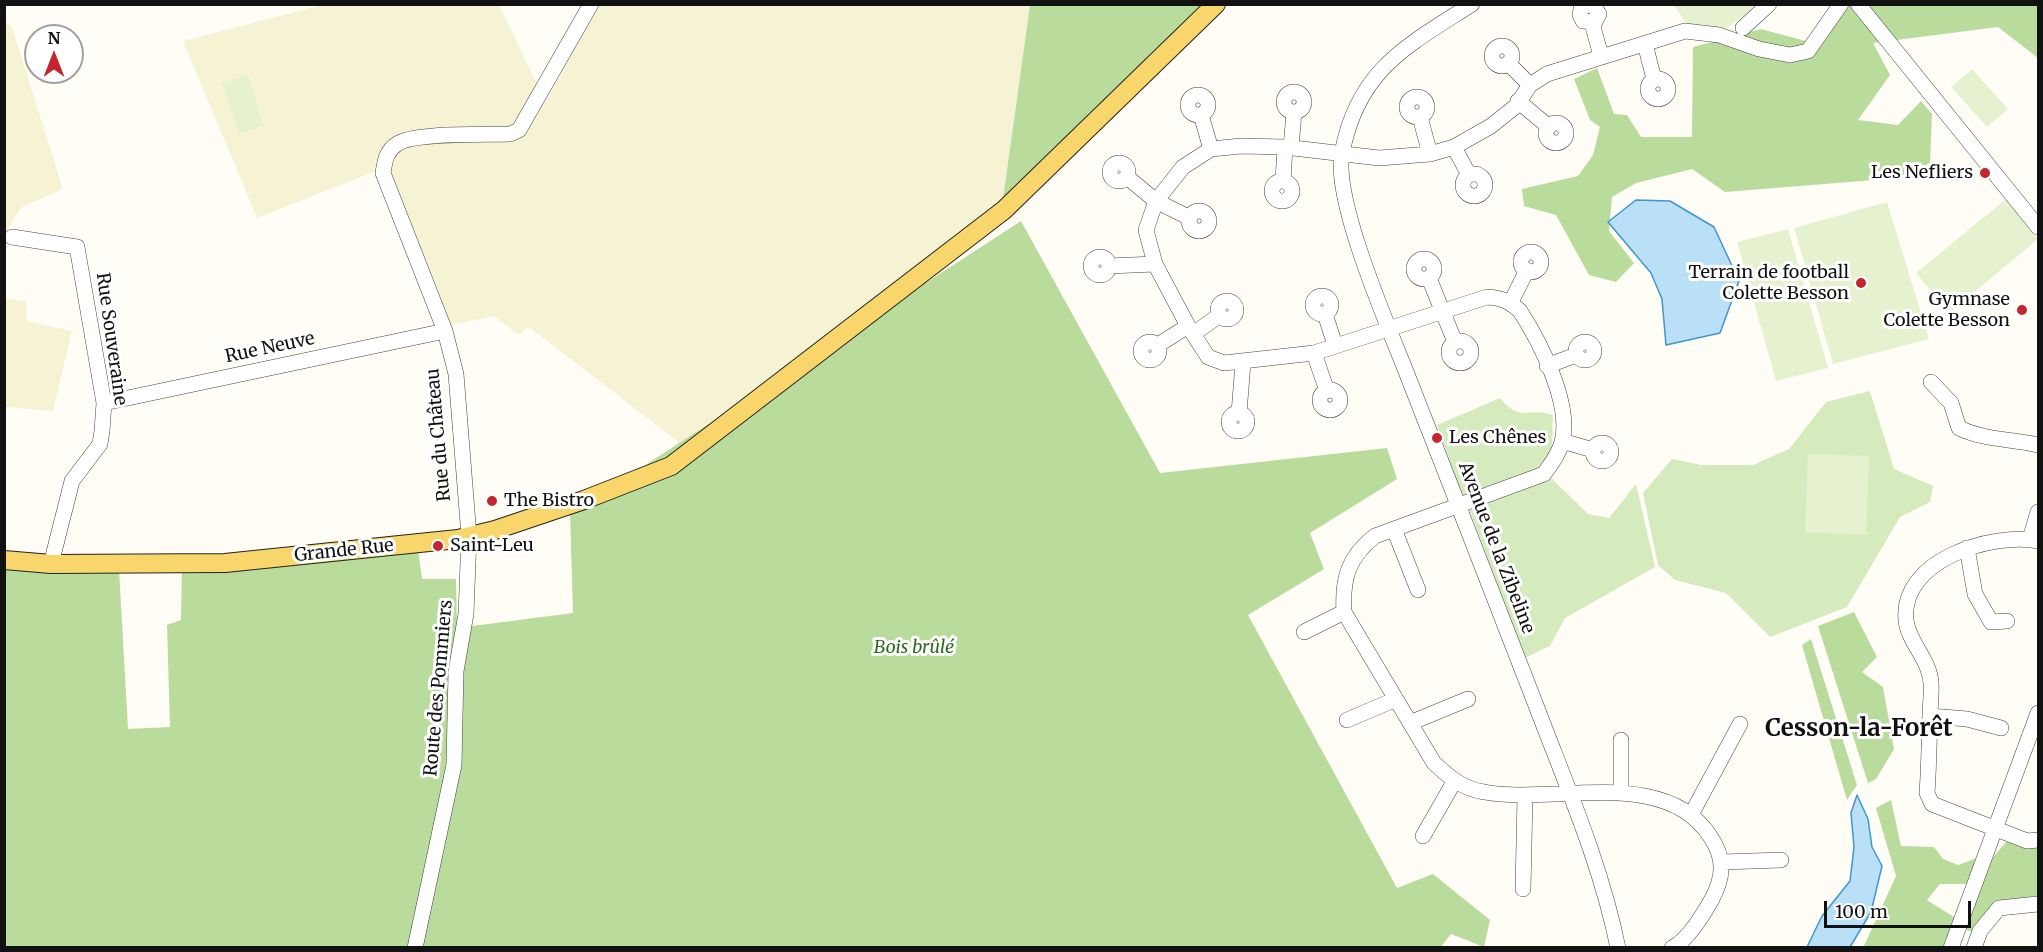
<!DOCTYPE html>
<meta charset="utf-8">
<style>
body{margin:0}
#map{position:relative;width:2043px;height:952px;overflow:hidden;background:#fffdf5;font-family:Merriweather,serif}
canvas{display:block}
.frame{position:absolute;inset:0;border:6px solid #111;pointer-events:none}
.north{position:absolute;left:24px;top:24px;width:60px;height:60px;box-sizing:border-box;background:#fff;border:2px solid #a0a0a0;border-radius:50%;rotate:0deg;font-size:16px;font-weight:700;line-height:24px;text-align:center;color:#111}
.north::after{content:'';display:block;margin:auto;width:21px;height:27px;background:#c4262e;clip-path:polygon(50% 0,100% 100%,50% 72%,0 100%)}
.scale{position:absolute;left:1824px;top:901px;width:147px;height:27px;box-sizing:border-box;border:3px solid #111;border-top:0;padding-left:8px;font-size:18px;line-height:21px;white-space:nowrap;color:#111;-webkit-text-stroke:4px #fff;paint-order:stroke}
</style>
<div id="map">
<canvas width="2043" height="952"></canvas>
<div class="frame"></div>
<div class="north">N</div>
<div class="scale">100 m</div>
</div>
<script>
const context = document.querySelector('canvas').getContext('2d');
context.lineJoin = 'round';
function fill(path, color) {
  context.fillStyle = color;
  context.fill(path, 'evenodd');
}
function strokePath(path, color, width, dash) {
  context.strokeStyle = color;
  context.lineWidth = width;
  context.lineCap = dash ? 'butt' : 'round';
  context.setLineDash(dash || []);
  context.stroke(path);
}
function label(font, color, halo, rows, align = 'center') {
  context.font = font + ' Merriweather,serif';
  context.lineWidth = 6;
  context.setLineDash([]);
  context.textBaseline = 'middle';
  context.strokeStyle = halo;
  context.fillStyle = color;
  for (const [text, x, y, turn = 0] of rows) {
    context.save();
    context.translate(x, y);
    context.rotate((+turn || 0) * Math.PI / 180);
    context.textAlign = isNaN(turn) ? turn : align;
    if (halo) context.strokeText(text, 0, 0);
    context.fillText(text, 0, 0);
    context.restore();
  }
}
fill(new Path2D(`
 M322,5H499L546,102L598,5H1030L1002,206L681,444L529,327L518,335L494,316L437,328L376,171L257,218L183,41Z
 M5,22L12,27L63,189L22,207L5,232Z
 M5,298L26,302L27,321L72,331L53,411L5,407Z`), '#f6f3d4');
fill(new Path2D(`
 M1870,391L1894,469L1933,486L1930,502L1900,517L1847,607L1770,637L1726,593L1675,580L1658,565L1643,493L1672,459L1701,465H1753L1789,449L1826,402Z
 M1500,398C1522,424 1527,406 1553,415L1552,448L1541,468L1462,497L1437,425Z
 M1548,475L1588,514L1609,518L1636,484L1655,567L1565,618L1550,646L1525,658L1468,506Z`), '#d5ebbd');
fill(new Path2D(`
 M1030,5H1227L1002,206Z
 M1830,5H2038V58L1998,27L1873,43L1890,75L1858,120L1898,125L1921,101L1932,114L1930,163L1899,178L1725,192L1692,169L1636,183L1612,197L1609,231L1634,263L1616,282L1589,275L1556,215L1524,206L1522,189L1578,176L1593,155L1600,127L1590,120L1574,79L1597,68L1614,114L1627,115L1641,137H1692L1693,47L1761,29L1813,43Z
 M1021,221L1160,473L1387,448L1397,479L1310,533L1324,569L1248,615L1397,888L1433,874L1490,920L1484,947L1451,934L1440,948L5,947L4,567L119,570L128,729L170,727L167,625L181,620L182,566L418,549L422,579H456L457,628L573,613L570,514Z
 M1854,612L1877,657L1862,672L1883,687L1894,749L1876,779L1868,783L1818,626Z
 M1811,639L1857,785L1847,800L1802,645Z
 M1891,800L1901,846L1934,847L1943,859L1958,865L1977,858L1967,884H1940L1927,900L1957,919L1946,947L1863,948L1896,876L1876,808Z
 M2007,841L2038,846V896L2006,900L1973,932L1966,930L1988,863Z`), '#b9dc9c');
fill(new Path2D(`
 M1674,5H1761L1725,29L1687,25Z
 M1972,69L2008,109L1987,127L1951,87Z
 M248,75L264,126L239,134L222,83Z
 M2006,199L2038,239L1949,313L1916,273Z
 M1887,202L1929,339L1833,364L1794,228Z
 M1788,229L1828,368L1776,381L1737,242Z
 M1808,454L1869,456L1866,535L1805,532Z`), '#e6f2cf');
const water = new Path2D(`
 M1636,200L1670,201L1714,227L1739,281L1720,333L1666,345L1662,299L1651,273L1608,222Z
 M1857,795L1868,819L1872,847L1882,866L1871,912L1850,947H1807L1822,916L1850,881L1854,847L1851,813Z`);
fill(water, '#b9e0f7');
strokePath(water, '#3f96cf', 1.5);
const minor = new Path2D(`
 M1472,4C1407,46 1358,69 1342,153C1333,199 1386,321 1405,369C1449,482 1494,595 1537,708C1567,787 1601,864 1618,948
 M1588,4L1581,9L1580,15L1583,21L1595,22L1599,14L1592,4
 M1858,4L2038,227
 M1592,23L1601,56
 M1743,28L1769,4
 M1645,44L1654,79
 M1492 56a10 10 0 1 1 20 0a10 10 0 1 1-20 0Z
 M1508,63L1530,85
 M1648 89a10 10 0 1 1 20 0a10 10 0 1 1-20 0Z
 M1284 102a10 10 0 1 1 20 0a10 10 0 1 1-20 0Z
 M1188 105a10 10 0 1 1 20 0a10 10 0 1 1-20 0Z
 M1407 107a10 10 0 1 1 20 0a10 10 0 1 1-20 0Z
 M1518,101L1549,127
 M1201,115L1211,149
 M1420,117L1430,154
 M1546 133a10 10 0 1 1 20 0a10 10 0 1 1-20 0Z
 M1454,147L1469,175
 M1291,148L1294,112
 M1110 172a9 9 0 1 1 18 0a9 9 0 1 1-18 0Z
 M1463 185a11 11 0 1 1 22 0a11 11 0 1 1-22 0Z
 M1127,177L1156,201L1190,218
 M1283,181L1285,147
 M1272 191a10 10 0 1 1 20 0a10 10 0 1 1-20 0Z
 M1189 221a10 10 0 1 1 20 0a10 10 0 1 1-20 0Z
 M12,237L77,247L104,403L102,431L100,444L72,481L51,564
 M1521 262a10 10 0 1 1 20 0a10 10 0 1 1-20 0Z
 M1091 266a9 9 0 1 1 18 0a9 9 0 1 1-18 0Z
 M1414 269a10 10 0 1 1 20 0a10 10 0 1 1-20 0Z
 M1109,266L1155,264
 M1429,278L1455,342
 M1313 305a9 9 0 1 1 18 0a9 9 0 1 1-18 0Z
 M1218 310a9 9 0 1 1 18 0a9 9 0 1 1-18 0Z
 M1511,302L1527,270
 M1325,314L1335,345
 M1193,334L1220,315
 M1449 352a11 11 0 1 1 22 0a11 11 0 1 1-22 0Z
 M1576 351a9 9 0 1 1 18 0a9 9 0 1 1-18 0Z
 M1141 351a9 9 0 1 1 18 0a9 9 0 1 1-18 0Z
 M1158,345L1188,326
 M1314,353L1327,391
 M1547,366L1576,355
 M1931,382L1951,403L1959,428C1984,440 2012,439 2038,445
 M1320 400a10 10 0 1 1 20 0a10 10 0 1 1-20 0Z
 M104,403L445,331
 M1229 422a9 9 0 1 1 18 0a9 9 0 1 1-18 0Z
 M1239,413L1243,363
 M1562,441L1593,450
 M1593 452a9 9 0 1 1 18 0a9 9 0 1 1-18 0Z
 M1394,529L1418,590
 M2030,539L2038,512
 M2038,541C1992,532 1900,560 1906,620C1908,642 1930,660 1931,683C1932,694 1930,705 1930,715C1929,741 1929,767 1927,793L1932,804L2027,841L2038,840
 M1967,548L1975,594L1991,622L2007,621
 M1304,632L1344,612
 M1930,716L1967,719L2001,728
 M1347,720L1394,700
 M1410,723L1468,699
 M1621,793V740
 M1692,813L1740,724
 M1423,836L1454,782
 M1723,862L1781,860
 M1523,889L1525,797
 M415,948L454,765L456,671L466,614L469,536L456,374L445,331L383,173C385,161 386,151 397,144C413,132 487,135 510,134L519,130L591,4
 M1672,948C1688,940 1703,915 1712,899C1724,876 1725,858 1710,836C1664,766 1554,805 1484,792C1463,789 1449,777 1434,763L1344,612C1342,579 1348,557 1375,536L1544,474C1551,464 1559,454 1562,442C1572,404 1540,342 1520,311C1509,301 1502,298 1487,297L1314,353L1224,363L1208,357L1188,326L1155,264L1146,230L1156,201L1183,167L1211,149L1241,146L1285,147L1379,158L1430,154L1454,147L1491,126L1516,106L1530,85L1547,74L1685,31L1719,35L1759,49L1790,55L1808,51L1841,4
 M1951,948L2038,713
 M1974,948L1980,931L1999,908L2038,904`);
const major = new Path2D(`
 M4,560L51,564L225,563L458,539L495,530L584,500L671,466L1004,210L1216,4`);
strokePath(minor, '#444', 16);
strokePath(major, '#222', 20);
strokePath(minor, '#fff', 15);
strokePath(major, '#f9d66b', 18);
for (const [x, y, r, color] of [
 [1985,173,6,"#c4262e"],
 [1861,283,6,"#c4262e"],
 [2022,310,6,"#c4262e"],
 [1437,438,6,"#c4262e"],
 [492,501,6,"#c4262e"],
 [438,546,6,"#c4262e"]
]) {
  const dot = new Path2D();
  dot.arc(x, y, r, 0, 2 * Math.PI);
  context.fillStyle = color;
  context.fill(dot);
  strokePath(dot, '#fff', 2);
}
label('18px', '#111', '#fff', [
 ["Les Nefliers",1973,173],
 ["Terrain de football",1849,273],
 ["Colette Besson",1849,294],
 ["Gymnase",2010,300],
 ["Colette Besson",2010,321],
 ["Les Chênes",1449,438,"left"],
 ["The Bistro",504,501,"left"],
 ["Saint-Leu",450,546,"left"]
], 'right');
label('18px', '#111', '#fff', [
 ["Rue Souveraine",111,339,82],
 ["Rue Neuve",270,348,-12],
 ["Rue du Château",439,435,-95],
 ["Avenue de la Zibeline",1496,548,69],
 ["Grande Rue",344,551,-6],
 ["Route des Pommiers",439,688,-85]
]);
label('italic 18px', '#2f6b1f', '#fff', [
 ["Bois brûlé",914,648]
]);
label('bold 24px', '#111', '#fff', [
 ["Cesson-la-Forêt",1859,729]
]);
</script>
